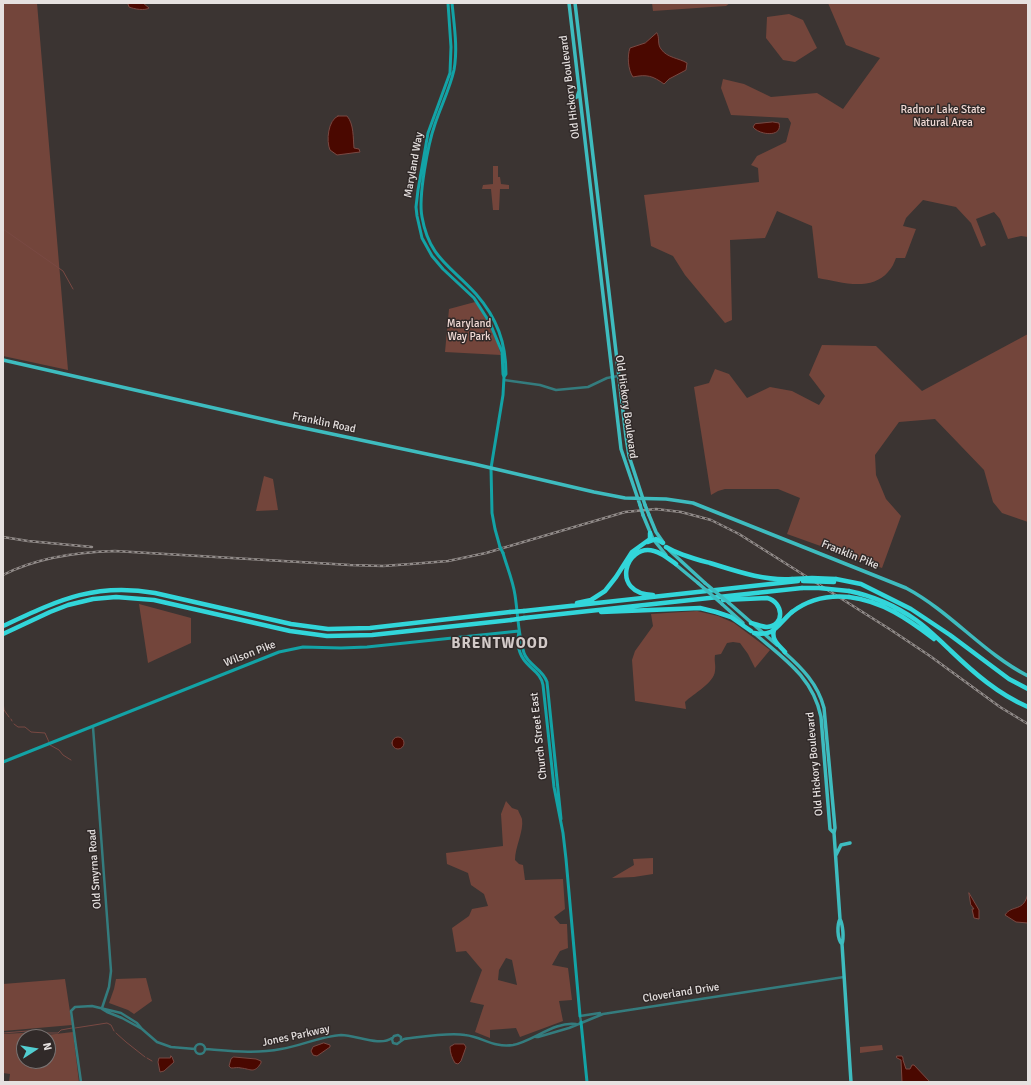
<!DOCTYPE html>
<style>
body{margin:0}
#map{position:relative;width:1031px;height:1085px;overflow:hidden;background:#3b3432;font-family:Signika,sans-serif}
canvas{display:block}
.frame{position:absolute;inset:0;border:4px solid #e6e1e0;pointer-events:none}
.north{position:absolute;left:16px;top:1029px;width:40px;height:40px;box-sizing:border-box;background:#312a29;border:1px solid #797372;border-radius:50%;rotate:78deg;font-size:11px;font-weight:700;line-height:16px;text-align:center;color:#e6e1e0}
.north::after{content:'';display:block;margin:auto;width:14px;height:18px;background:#52cdd0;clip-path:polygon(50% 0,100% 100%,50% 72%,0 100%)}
</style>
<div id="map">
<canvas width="1031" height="1085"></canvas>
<div class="frame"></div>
<div class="north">N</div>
</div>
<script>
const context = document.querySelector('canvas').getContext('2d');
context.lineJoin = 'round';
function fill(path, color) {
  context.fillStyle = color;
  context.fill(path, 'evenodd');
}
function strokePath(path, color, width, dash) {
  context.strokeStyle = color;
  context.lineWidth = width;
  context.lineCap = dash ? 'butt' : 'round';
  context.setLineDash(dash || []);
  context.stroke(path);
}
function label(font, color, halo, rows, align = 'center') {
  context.font = font + ' Signika,sans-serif';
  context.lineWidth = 3;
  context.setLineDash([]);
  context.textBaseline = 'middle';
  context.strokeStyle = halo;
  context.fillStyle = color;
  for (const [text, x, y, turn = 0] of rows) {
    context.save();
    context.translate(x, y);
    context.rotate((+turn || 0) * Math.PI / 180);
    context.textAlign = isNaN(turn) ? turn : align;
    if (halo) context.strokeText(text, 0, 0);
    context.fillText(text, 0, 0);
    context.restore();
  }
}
fill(new Path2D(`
 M3,3H37L68,370L3,356Z
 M652,3H730L726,6L653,11Z
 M828,3H1028V237L1021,236L1008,239L1000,219L994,212L976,219L986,245L981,247L971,223L956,207L923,200L906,218L903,226L916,229L905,258H896C894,263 892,268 888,272C871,292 840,282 818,278L812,226L777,211L765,238L730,240L732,320L725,323L685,275L673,256L651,246L644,195L759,182L758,168L751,165L757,156L786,142L791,123L788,118L731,115L721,88L723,79L744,84L771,97L817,93L843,109L880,58L846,45Z
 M789,14L803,20L817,48L795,62L783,60L766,38L767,17Z
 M493,166H498V177H500L501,184L509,185V189H500L499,210H493L491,189H482L483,185L493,184Z
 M475,302C490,320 495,333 501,355L445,352L449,309Z
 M1028,334V522L1002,513L993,502L984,470L935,419L899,422L875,455L876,475L886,499L901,516L882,568L787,534L800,498L778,489H725L718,491L711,495L694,387L709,383L715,369L729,374L747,398L770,387L792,391L819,405L825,396L809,375L822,345L876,346L922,391Z
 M264,476L273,479L278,510L256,511Z
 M139,604L191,618V643L148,663Z
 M697,611L718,616L734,623L770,650L755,668L748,654L740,643L733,642L727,643L721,654L715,655C714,661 716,665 715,671C714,683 693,694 685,702L686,709L635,701L632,660L635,651L653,626L651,614Z
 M506,801L512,808L518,810C519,813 521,816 522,819C524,831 515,847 515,860L519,864L523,865L525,880L563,879L565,909L554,917L560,924H567L568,948L560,951L552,965L568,968L572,1000L559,1001L563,1021L520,1037L516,1028L490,1030V1038L475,1032L484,1005L470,1002L482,970L466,951L456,952L452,928L469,916L472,909L488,906L484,894L471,885L468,873L447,864L446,853L503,846L501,814ZM506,958L512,960L517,985L498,980L499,970Z
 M653,858V874L634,877L612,878L634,865L633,859Z
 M146,978L152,1001L134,1014L128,1010L109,1003L114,989L116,979Z
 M65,979L72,1025L3,1031V984Z
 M40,1032L47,1035L73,1032L79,1082H9L10,1074L3,1073V1034ZM24,1037H48V1061H24Z
 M882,1045L883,1050L860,1053V1047Z`), '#73453b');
const water = new Path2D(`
 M121,3H143L149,8C145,11 134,9 129,7L128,4Z
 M657,33C660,38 657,44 661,49C667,58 679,58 687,63L686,70L669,79L664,84C653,76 647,74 633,77C628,70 627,56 630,48L645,43Z
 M338,116H347C354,124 353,138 354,148L359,149L360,152L337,155L330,150C326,141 328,120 338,116Z
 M773,122L779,123C783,138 759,135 753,127L755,124Z
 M392 743a6 6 0 1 1 12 0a6 6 0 1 1-12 0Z
 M969,893L979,910V919L974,918L972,909H974L971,905Z
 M1028,893V923L1016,922L1005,915C1012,904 1024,913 1028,893Z
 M324,1043L330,1045V1047L317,1056L313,1055L311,1051L313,1047Z
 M455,1044H464L466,1047L461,1061L458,1064L455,1063C452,1058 450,1053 450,1047Z
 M171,1056L172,1057L174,1062L164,1071L160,1072L158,1062L159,1058H170Z
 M897,1056H902L903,1058V1060L906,1069H910L912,1065H914L930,1082H902L901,1060L897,1058Z
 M234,1057L256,1059L261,1061V1063C254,1074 251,1069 241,1068C238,1067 235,1068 231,1068L229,1066L231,1059Z`);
fill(water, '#4a0800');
strokePath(water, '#794943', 1);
strokePath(new Path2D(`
 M3,229L63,271L73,289
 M3,701L4,710L9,717
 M11,719L12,721
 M14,724L18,727H25L31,732L45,733L49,742
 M50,745L59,750L63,755L71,760
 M75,1028L107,1023L111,1025L114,1031
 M3,1033L40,1030L46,1033H58L61,1030L72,1028
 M116,1033L126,1042L145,1057
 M147,1058L152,1061`), '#794943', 1);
strokePath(new Path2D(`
 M504,380L540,385L556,390L588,387L607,378L618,376
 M93,727L111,971L109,987L102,1008
 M102,1009L107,1012L122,1018L142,1029
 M581,1022L580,1016L600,1013
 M536,1037H538L569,1028L603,1014L844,977
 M401,1041V1037L398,1035L394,1036L392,1039L393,1043L397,1044L404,1039C422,1037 448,1032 465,1035C483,1037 493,1048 513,1045C533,1041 555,1021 576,1024
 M195 1049a5 5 0 1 1 10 0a5 5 0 1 1-10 0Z
 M205,1049C231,1051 256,1054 281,1049C301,1046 321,1036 341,1035C356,1035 380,1047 392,1038
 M81,1082L71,1011L75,1007L92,1006L121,1013L137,1023L142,1029L157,1042L171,1047L195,1049`), '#347c7e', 2.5);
strokePath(new Path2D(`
 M448,3L451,47L450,73L428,133L418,190L416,207L417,216L422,238L432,256L443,269L474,298L490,323L502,352L503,374L504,377
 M452,3C454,25 458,48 454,70C450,88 441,106 435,124C428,144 418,197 422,217C429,258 451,266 476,294C497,318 506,343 506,374L504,377L503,395L491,468L492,513L495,529L500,547
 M503,553C507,567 513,581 515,595C518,614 518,635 524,653C528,665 543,669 547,682L561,819
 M519,631C518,636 518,639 518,644C521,668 540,668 543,685L554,787L563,833L566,859L580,1016
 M3,762L279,652L303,647L341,648L367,647L519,631
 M581,1022L587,1082`), '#13a3a6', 3);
strokePath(new Path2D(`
 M569,3L621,449L640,505
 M575,3L626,437L629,456L645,505
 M573,99L577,97L579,91
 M3,360L280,423L474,464L594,492L625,498L666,499L693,503L906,588C951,612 983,653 1028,676
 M643,515L653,539L666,555
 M649,515L656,532L663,542
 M669,550L705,583
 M675,564L698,583
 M729,603L777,645
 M722,604L743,623
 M754,633C783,658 813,677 821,717L830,829L834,833
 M784,652C802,668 818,684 824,708L835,828L834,833L840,919C843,925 844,938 842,944
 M836,855L841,845L850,843
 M840,919C837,925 837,939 842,944L851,1082`), '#3ebcbf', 3.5);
strokePath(new Path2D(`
 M648,542L656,539L663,543
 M666,547C679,555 695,559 710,563C736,571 764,581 792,579
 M836,579L861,584L911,609L950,635L1009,679L1028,689
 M849,591C873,596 896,606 916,620C929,629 940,641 951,651C974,673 998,694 1028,707
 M653,595C610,594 625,543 654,551C662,553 669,559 676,564
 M849,597C882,601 908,619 934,639
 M723,600L767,598C784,602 785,626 767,627C762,627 756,624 751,623
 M577,603L591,600L605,591L616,577L632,552L650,539V533
 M524,611L798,581
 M601,612L700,608L716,612L731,617L751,631
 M524,618L802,588
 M3,626C57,601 94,582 155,593L291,624L328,629L370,628L510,612
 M774,630C771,640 779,645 785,652
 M754,633C775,637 777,625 792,612
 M3,634L50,612L68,605L93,599L116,597L154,600L290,631L327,636L372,635L511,620`), '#32d6da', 4.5);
const rail = new Path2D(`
 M3,537L28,541L92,547
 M3,575C38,557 77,552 115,551L350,565L383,566L411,564L448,561L486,553L625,512L656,509L681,512L711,520L739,534L891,630L930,656L1000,707L1028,724`);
strokePath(rail, '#918b89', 2.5);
strokePath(rail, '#312a29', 1, [3]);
strokePath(new Path2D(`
 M500,547L503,553`), '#13a3a6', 3);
strokePath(new Path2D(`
 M640,505L643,515
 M645,505L649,515
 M698,583L722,604
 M705,583L729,603`), '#3ebcbf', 3.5);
strokePath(new Path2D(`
 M792,579L812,578L836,579
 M803,581L834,582
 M802,588H819L849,591
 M510,612L524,611
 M792,612C809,599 828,595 849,597
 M511,620L524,618`), '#32d6da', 4.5);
label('11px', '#e6e1e0', '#312a29', [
 ["Old Hickory Boulevard",570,87,-97],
 ["Maryland Way",414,165,-80],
 ["Old Hickory Boulevard",626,407,82],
 ["Franklin Road",324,423,12],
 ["Franklin Pike",850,555,22],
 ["Wilson Pike",250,654,-21],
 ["Church Street East",539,736,-96],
 ["Old Hickory Boulevard",815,764,-95],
 ["Old Smyrna Road",95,869,-94],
 ["Cloverland Drive",681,993,-9],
 ["Jones Parkway",296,1036,-12]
]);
label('11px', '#f0dad5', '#312a29', [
 ["Radnor Lake State",943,110],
 ["Natural Area",943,123],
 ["Maryland",469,324],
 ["Way Park",469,337]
]);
context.letterSpacing = '1px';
label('bold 15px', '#d2c9c7', '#312a29', [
 ["BRENTWOOD",500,644]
]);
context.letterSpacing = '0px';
</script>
